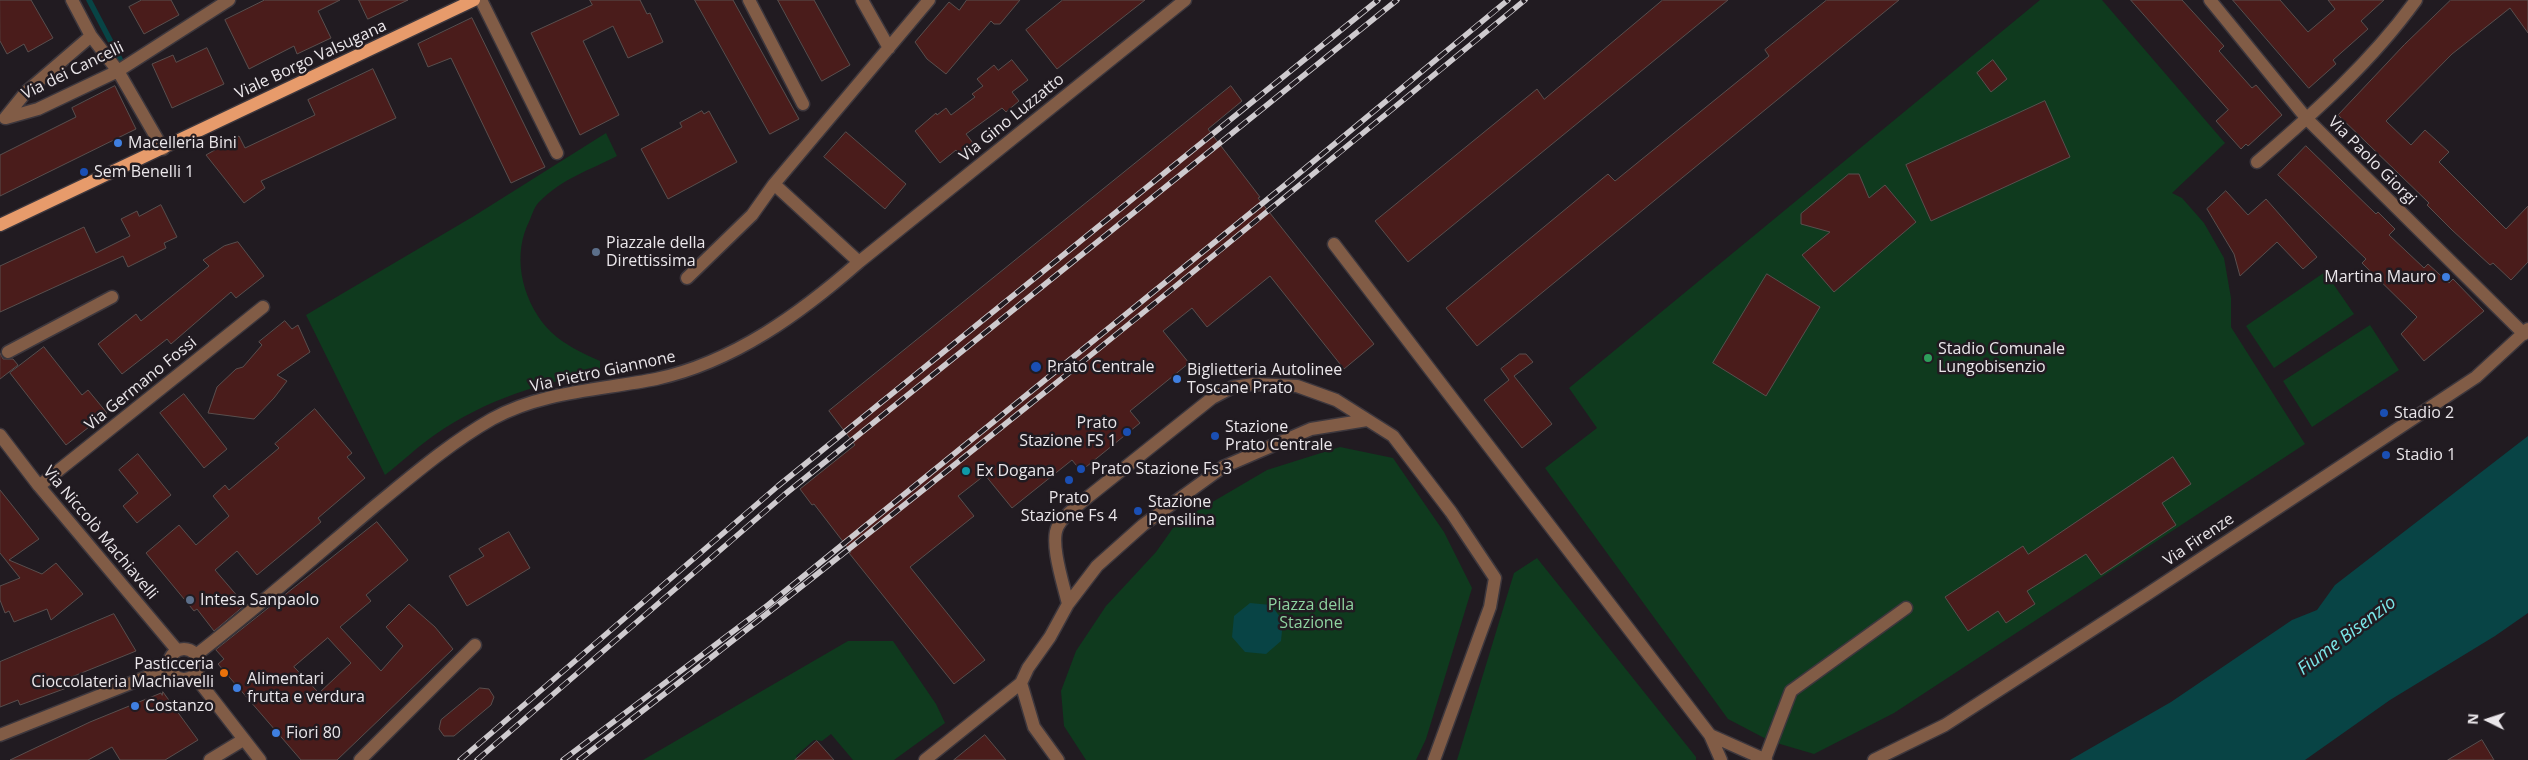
<!DOCTYPE html>
<meta charset="utf-8">
<style>
body{margin:0}
#map{position:relative;width:2528px;height:760px;overflow:hidden;background:#211b21;font-family:"Open Sans",sans-serif}
canvas{display:block}
.north{position:absolute;left:2463px;top:695px;width:50px;height:50px;-webkit-text-stroke:4px #211b21;paint-order:stroke;rotate:274deg;font-size:14px;font-weight:700;line-height:20px;text-align:center;color:#eae6ea}
.north::after{content:'';display:block;margin:auto;width:18px;height:22px;background:#eae6ea;clip-path:polygon(50% 0,100% 100%,50% 72%,0 100%)}
</style>
<div id="map">
<canvas width="2528" height="760"></canvas>
<div class="north">N</div>
</div>
<script>
const context = document.querySelector('canvas').getContext('2d');
context.lineJoin = 'round';
function fill(path, color) {
  context.fillStyle = color;
  context.fill(path, 'evenodd');
}
function strokePath(path, color, width, dash) {
  context.strokeStyle = color;
  context.lineWidth = width;
  context.lineCap = dash ? 'butt' : 'round';
  context.setLineDash(dash || []);
  context.stroke(path);
}
function label(font, color, halo, rows, align = 'center') {
  context.font = font + ' "Open Sans",sans-serif';
  context.lineWidth = 5;
  context.setLineDash([]);
  context.textBaseline = 'middle';
  context.strokeStyle = halo;
  context.fillStyle = color;
  for (const [text, x, y, turn = 0] of rows) {
    context.save();
    context.translate(x, y);
    context.rotate((+turn || 0) * Math.PI / 180);
    context.textAlign = isNaN(turn) ? turn : align;
    if (halo) context.strokeText(text, 0, 0);
    context.fillText(text, 0, 0);
    context.restore();
  }
}
fill(new Path2D(`
 M2040,0H2102L2225,143L2172,193L2182,198L2204,223L2224,258L2231,298V327L2305,444L1894,713L1814,754L1770,741L1728,719L1545,468L1597,428L1569,388Z
 M606,133L617,156C588,171 563,178 539,202C533,208 531,219 527,226C512,261 524,305 551,332C565,345 582,353 600,361V372C542,382 485,400 436,434C418,446 402,462 385,475L306,315L474,216Z
 M2325,272L2354,314L2274,368L2246,326Z
 M2370,325L2399,370L2312,427L2283,381Z
 M1340,447L1393,458L1444,532L1472,588L1426,739L1416,760H1086L1064,726L1061,691L1076,651L1106,606L1156,552L1173,528L1197,511L1267,470Z
 M1537,558L1696,757V760H1457L1514,573Z
 M848,641H893L936,704L945,723L894,760H853L831,734L822,741L814,740L796,756L798,760H643Z`), '#0f3a1e');
fill(new Path2D(`
 M2528,436V613L2495,636L2390,700L2305,760H2070L2171,702L2292,620L2317,610L2335,585Z
 M1250,603L1271,605L1283,621L1281,641L1266,654L1245,652L1232,637L1234,616Z`), '#084445');
strokePath(new Path2D(`
 M89,0L121,61`), '#084445', 5.5);
const building = new Path2D(`
 M0,0H31L53,38L28,52L24,44L7,54L0,41Z
 M142,0H171L179,15L144,34L129,7Z
 M265,0H340L318,11L331,38L297,54L294,46L249,69L225,20Z
 M359,0H408L368,19Z
 M590,0H640L647,14L650,13L663,42L628,58L613,26L583,41L619,115L580,135L531,33L592,5Z
 M695,0H733L799,119L770,134Z
 M778,0H814L850,65L822,81Z
 M967,0H1020L1000,24H994L991,21L946,74L927,59L915,42L949,2L959,10Z
 M1063,0H1145L1057,69L1026,30Z
 M1663,0H1728L1408,262L1375,221L1537,89L1544,99Z
 M1827,0H1899L1477,346L1446,308L1608,174L1615,181L1769,56L1765,50Z
 M2131,0H2182L2224,46L2219,51L2252,88L2256,85L2282,115L2248,146L2246,144L2241,149L2216,121L2228,110Z
 M2233,0H2280L2308,32L2335,9L2328,0H2384L2361,21L2368,29L2333,60L2336,64L2309,88Z
 M2451,0H2528V33L2510,8L2452,54L2386,121L2411,145L2425,130L2449,152L2439,162L2506,229L2528,206V262L2511,280L2493,263L2490,265L2452,230L2427,205L2429,203L2338,115L2404,45Z
 M472,18L545,167L511,183L451,58L428,67L418,44Z
 M207,48L224,84L172,108L152,64L173,55L176,62Z
 M1012,60L1028,80L1012,92L1019,101L1006,112L1002,108L966,134L973,143L959,154L956,150L940,163L915,131L936,113L937,115L946,108L951,115L975,97L972,94L983,86L977,79L994,65L998,70Z
 M1993,60L2007,79L1991,92L1977,73Z
 M373,69L396,118L261,181L265,188L244,203L206,155L239,136L245,148L315,115L308,100Z
 M115,86L136,129L0,196V155L76,117L72,108Z
 M1231,86L1242,101L1208,129L1260,197L1258,198L1374,344L1344,369L1270,276L1207,327L1192,308L1163,331L1189,363L1130,411L1140,423L1081,471L1072,460L1012,508L985,475L958,496L974,516L910,567L985,660L954,684L849,553L851,552L814,504L812,505L800,489L855,445L829,411Z
 M2045,101L2070,157L1931,221L1906,165Z
 M702,111L704,114L709,111L737,162L668,199L641,149L682,127L680,123Z
 M846,132L906,184L885,209L824,157Z
 M2306,146L2376,214L2378,212L2395,229L2389,235L2424,268L2428,264L2449,283L2453,279L2484,311L2424,361L2401,334L2417,317L2362,263L2366,259L2278,175Z
 M1849,174H1859L1869,198L1885,185L1916,222L1834,292L1802,255L1830,232L1801,224V214Z
 M2226,191L2248,215L2266,199L2317,257L2303,269L2277,242L2240,276L2234,254L2207,209Z
 M161,205L177,237L164,243L166,248L128,267L123,256L0,312V266L84,227L96,253L130,236L121,219L137,211L139,216Z
 M238,242L264,276L236,298L231,292L171,344L167,339L122,374L98,344L136,314L141,321L209,266L203,260L224,246Z
 M1767,274L1820,307L1766,396L1713,363Z
 M285,321L292,329L298,325L310,352L277,375L287,381L274,398L254,419L208,413L217,387L236,369L243,367L262,345L259,342Z
 M44,347L82,395L88,390L107,413L66,445L10,373Z
 M0,353L3,359H13L18,365L0,379Z
 M1520,354H1526L1533,362L1514,376L1552,424L1522,448L1484,400L1509,380L1501,369Z
 M184,394L227,449L204,468L160,413Z
 M315,409L352,453L347,457L365,478L318,518L321,522L257,575L237,551L215,570L245,605L214,631L197,609L194,611L146,553L179,525L196,545L229,516L213,496L225,485L229,490L279,448L275,444Z
 M138,454L171,495L137,523L123,506L138,493L119,470Z
 M2173,457L2191,484L2162,503L2176,525L2101,575L2086,554L2027,591L2035,604L2006,623L1998,611L1968,631L1945,597L2023,546L2028,554Z
 M0,490L39,539L9,560L42,574L56,563L83,594L51,620L47,609L14,622L9,611L5,613L0,600V586L20,578L0,553Z
 M377,522L408,560L366,595L371,601L340,627L381,671L403,646L386,627L409,604L435,627L453,649L337,760H301L218,664L224,659L216,650ZM328,638L351,663L319,693L294,667Z
 M509,532L530,568L467,606L449,576L484,556L479,549Z
 M114,614L136,651L69,678L72,686L20,705L18,700L0,707V662Z
 M480,688L489,689L494,697L491,705L454,736H444L439,729L441,720Z
 M163,692L198,740L165,760H120L112,747L88,760H10L90,722L161,693L162,695Z
 M985,735L1006,760H954Z
 M2482,740L2494,760H2448Z
 M817,741L834,760H795Z`);
fill(building, '#4a1c1b');
strokePath(building, '#594f4e', 1);
const minor = new Path2D(`
 M72,0L91,36L118,71L163,149
 M481,0L557,153
 M749,0L803,104
 M862,0L889,48
 M2210,0L2307,119L2524,334
 M5,118L26,92L91,36
 M6,118L38,109L118,71L229,0
 M2257,162C2314,113 2372,61 2416,0
 M1334,244L1710,735L1721,760
 M859,262L774,184L929,0
 M687,278L752,215L774,184
 M8,352L112,297
 M0,435L39,486L177,650
 M39,486L263,307
 M1068,604C1064,586 1049,542 1058,526C1063,516 1074,509 1083,501L1212,398L1233,387L1254,384L1297,386L1336,400L1393,436L1451,512L1495,578L1490,607L1434,760
 M169 664a15 15 0 1 1 30 0a15 15 0 1 1-30 0Z
 M196,655C257,608 316,556 375,506C413,475 450,443 492,419C543,391 601,390 656,379C734,362 801,313 859,262L1185,0
 M194,675L260,760
 M0,735L169,668
 M1710,735L1766,760
 M1765,759L1791,691L1906,608
 M210,760L243,740
 M360,760L475,645
 M925,760L1021,683
 M1058,760L1034,727L1021,683L1028,668L1050,637L1068,604L1097,566L1143,525L1223,467L1311,429L1367,420
 M1874,760L1945,725L2146,595L2476,377L2528,329`);
const major = new Path2D(`
 M0,225L474,0`);
strokePath(minor, '#3d373d', 15);
strokePath(major, '#3d373d', 15);
strokePath(minor, '#815c46', 12);
strokePath(major, '#e79b6b', 12);
const rail = new Path2D(`
 M460,760L778,486L1378,0
 M477,760L784,495L1397,0
 M563,760L768,605L1285,185L1508,0
 M579,760C900,513 1213,257 1525,0`);
strokePath(rail, '#cecace', 5.5);
strokePath(rail, '#211b21', 4, [11]);
for (const [x, y, r, color] of [
 [118,143,5,"#3f7fe0"],
 [84,172,5,"#1a4fb4"],
 [596,252,5,"#5c6f8a"],
 [2446,277,5,"#3f7fe0"],
 [1928,358,5,"#2e9e5b"],
 [1036,367,6,"#1a4fb4"],
 [1177,379,5,"#3f7fe0"],
 [2384,413,5,"#1a4fb4"],
 [1127,432,5,"#1a4fb4"],
 [1215,436,5,"#1a4fb4"],
 [2386,455,5,"#1a4fb4"],
 [1081,469,5,"#1a4fb4"],
 [966,471,5,"#0f9aa8"],
 [1069,480,5,"#1a4fb4"],
 [1138,511,5,"#1a4fb4"],
 [190,600,5,"#5c6f8a"],
 [224,673,5,"#e8710a"],
 [237,688,5,"#3f7fe0"],
 [135,706,5,"#3f7fe0"],
 [276,733,5,"#3f7fe0"]
]) {
  const dot = new Path2D();
  dot.arc(x, y, r, 0, 2 * Math.PI);
  context.fillStyle = color;
  context.fill(dot);
  strokePath(dot, '#211b21', 2);
}
label('16px', '#eae6ea', '#211b21', [
 ["Viale Borgo Valsugana",311,60,-25],
 ["Via dei Cancelli",73,71,-26],
 ["Via Gino Luzzatto",1012,118,-39],
 ["Via Paolo Giorgi",2372,161,45],
 ["Via Pietro Giannone",603,372,-12],
 ["Via Germano Fossi",141,384,-39],
 ["Via Niccolò Machiavelli",100,533,50],
 ["Via Firenze",2199,540,-34]
]);
label('16px', '#eae6ea', '#211b21', [
 ["Macelleria Bini",128,143],
 ["Sem Benelli 1",94,172],
 ["Piazzale della",606,243],
 ["Direttissima",606,261],
 ["Martina Mauro",2436,277,"right"],
 ["Stadio Comunale",1938,349],
 ["Lungobisenzio",1938,367],
 ["Prato Centrale",1047,367],
 ["Biglietteria Autolinee",1187,370],
 ["Toscane Prato",1187,388],
 ["Stadio 2",2394,413],
 ["Prato",1117,423,"right"],
 ["Stazione FS 1",1117,441,"right"],
 ["Stazione",1225,427],
 ["Prato Centrale",1225,445],
 ["Stadio 1",2396,455],
 ["Prato Stazione Fs 3",1091,469],
 ["Ex Dogana",976,471],
 ["Prato",1069,498,"center"],
 ["Stazione Fs 4",1069,516,"center"],
 ["Stazione",1148,502],
 ["Pensilina",1148,520],
 ["Intesa Sanpaolo",200,600],
 ["Pasticceria",214,664,"right"],
 ["Cioccolateria Machiavelli",214,682,"right"],
 ["Alimentari",247,679],
 ["frutta e verdura",247,697],
 ["Costanzo",145,706],
 ["Fiori 80",286,733]
], 'left');
label('16px', '#8ed29f', '#211b21', [
 ["Piazza della",1311,605],
 ["Stazione",1311,623]
]);
label('italic 18px', '#7ae6e8', '#211b21', [
 ["Fiume Bisenzio",2347,636,-37]
]);
</script>
